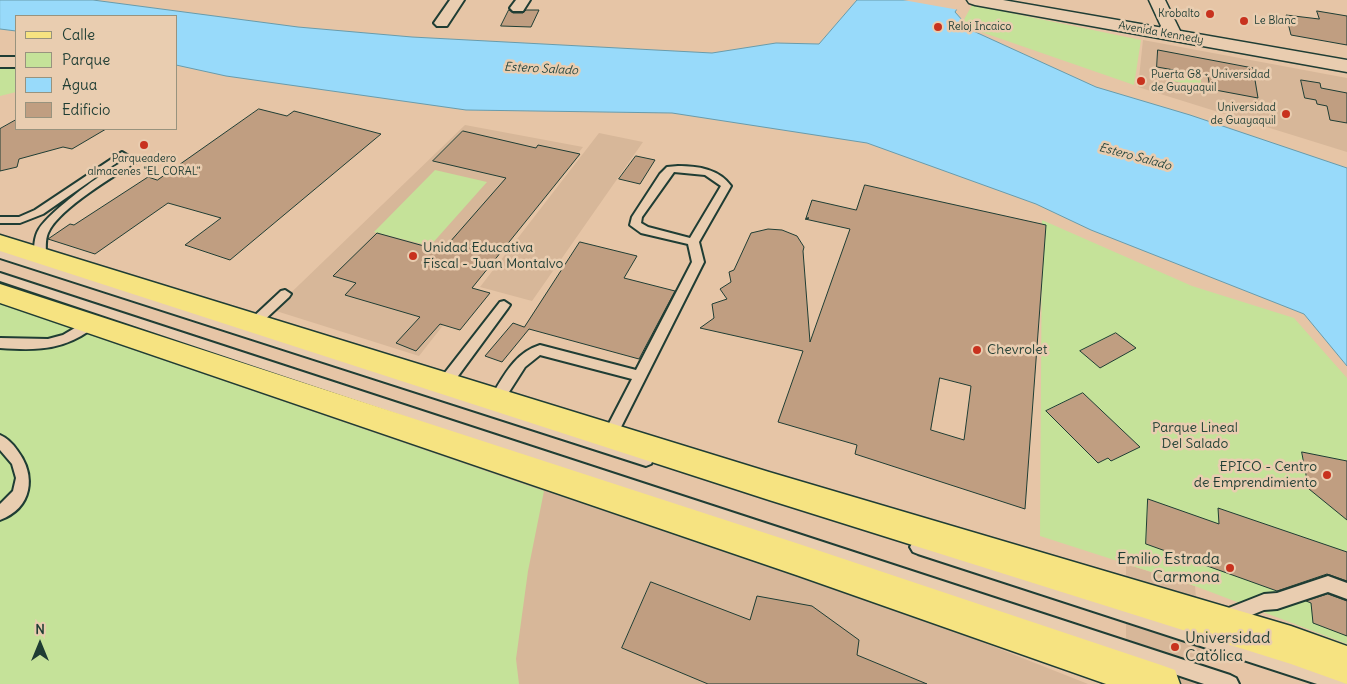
<!DOCTYPE html>
<meta charset="utf-8">
<style>
body{margin:0}
#map{position:relative;width:1347px;height:684px;overflow:hidden;background:#e6c5a6;font-family:Delius,sans-serif}
canvas{display:block}
.legend{position:absolute;left:15px;top:15px;width:162px;height:115px;box-sizing:border-box;background:#e9cdb0;border:1px solid #98937e;margin:0;padding:6px 9px;list-style:none;font-size:15px;color:#1f3d34}
.legend li{display:flex;align-items:center;gap:10px;height:25px}
.legend b{width:25px;border:1px solid #98937e}
.north{position:absolute;left:15px;top:619px;width:50px;height:50px;-webkit-text-stroke:4px #e9cdb0;paint-order:stroke;rotate:0deg;font-size:14px;font-weight:700;line-height:20px;text-align:center;color:#1f3d34}
.north::after{content:'';display:block;margin:auto;width:18px;height:22px;background:#1f3d34;clip-path:polygon(50% 0,100% 100%,50% 72%,0 100%)}
</style>
<div id="map">
<canvas width="1347" height="684"></canvas>
<ul class="legend">
<li><b style="height:6px;background:#f6e381"></b>Calle</li>
<li><b style="height:14px;background:#c5e299"></b>Parque</li>
<li><b style="height:14px;background:#98dafa"></b>Agua</li>
<li><b style="height:14px;background:#c09e81"></b>Edificio</li>
</ul>
<div class="north">N</div>
</div>
<script>
const context = document.querySelector('canvas').getContext('2d');
context.lineJoin = 'round';
function fill(path, color) {
  context.fillStyle = color;
  context.fill(path, 'evenodd');
}
function strokePath(path, color, width, dash) {
  context.strokeStyle = color;
  context.lineWidth = width;
  context.lineCap = dash ? 'butt' : 'round';
  context.setLineDash(dash || []);
  context.stroke(path);
}
function label(font, color, halo, rows, align = 'center') {
  context.font = font + ' Delius,sans-serif';
  context.lineWidth = 5;
  context.setLineDash([]);
  context.textBaseline = 'middle';
  context.strokeStyle = halo;
  context.fillStyle = color;
  for (const [text, x, y, turn = 0] of rows) {
    context.save();
    context.translate(x, y);
    context.rotate((+turn || 0) * Math.PI / 180);
    context.textAlign = isNaN(turn) ? turn : align;
    if (halo) context.strokeText(text, 0, 0);
    context.fillText(text, 0, 0);
    context.restore();
  }
}
fill(new Path2D(`
 M1143,40L1347,78V152L1138,87Z
 M465,125L583,147L419,356L273,310Z
 M599,133L643,142L532,301L480,287Z
 M0,304L949,629L1088,684H0Z
 M1126,564L1195,586L1203,684H1126Z`), '#d7b799');
fill(new Path2D(`
 M972,5L1141,40L1134,85L961,25Z
 M10,67L16,68V92L0,96V68Z
 M1168,72L1201,78V87L1168,80Z
 M435,170L487,182L430,246L374,232Z
 M1042,220L1192,286L1294,318L1347,378V644L1195,586L1040,536Z
 M0,304L544,491L528,571L516,659L519,684H0Z`), '#c5e299');
const water = new Path2D(`
 M0,0H93L298,27L412,37L712,53L776,43L819,44L857,0H963L955,12L971,30L1096,87L1190,115L1347,168V366L1304,314L1091,230L1036,204L867,143L672,113L466,110L226,76L176,65V16H16V31L0,29Z`);
fill(water, '#98dafa');
strokePath(water, '#689bab', 1);
fill(new Path2D(`
 M903,0H966L959,10Z`), '#e6c5a6');
const building = new Path2D(`
 M509,10L513,13H523L526,10H539L531,27L501,26Z
 M1317,11L1347,16V45L1291,35L1286,15L1319,19Z
 M1158,50L1253,68L1258,98L1210,89L1208,76L1157,67Z
 M1301,80L1320,83L1321,88L1347,93V123L1330,120L1327,106L1317,104L1316,100L1305,98Z
 M259,109L287,116L294,111L381,134L230,260L185,245L221,218L168,203L95,254L48,239L70,224L74,225L148,177L157,180Z
 M16,120V129H106L72,149L63,147L19,159L17,167L0,171V129Z
 M463,131L536,148L538,145L580,154L472,288L490,293L460,330L440,324L416,351L396,343L420,317L345,295L356,283L333,276L377,233L442,251L506,178L433,161Z
 M636,156L655,160L640,184L619,179Z
 M865,185L1046,225L1025,509L855,454L857,445L778,422L803,351L700,328L714,318L712,304L727,299L720,289L731,282L729,272L734,270L751,233L768,229L782,230L797,236L804,247L803,251L810,342L850,229L805,219L809,218H806L812,200L856,210ZM940,378L971,386L964,440L931,430Z
 M580,242L637,256L624,278L675,291L639,359L529,329L502,362L485,356L513,323L524,327Z
 M1116,333L1136,348L1100,368L1080,351Z
 M1083,393L1140,447L1111,461L1108,458L1098,463L1046,411Z
 M1302,452L1347,461V520L1309,489Z
 M1148,499L1219,524L1218,508L1347,552V581L1327,574L1277,591L1146,544Z
 M651,582L750,620L757,596L812,606L859,640L857,655L927,684H708L622,648Z
 M1328,594L1347,601V636L1313,623L1311,603L1306,601Z`);
fill(building, '#c09e81');
strokePath(building, '#1f3d34', 1);
const service = new Path2D(`
 M122,152L127,155L125,157L43,214L20,223H0V217H19L35,210Z
 M135,156L140,159L138,161C116,175 58,209 48,233C45,240 46,248 46,256L44,259H36L34,256C34,247 34,237 39,229C50,211 115,162 135,156Z
 M678,166C698,166 719,169 731,186L699,242L704,262L615,439L610,441L605,439L603,435L632,379L540,355L525,367L502,403L497,404L492,403L490,399L492,395C505,374 515,353 540,345L636,370L692,262L688,244L641,233L630,225L632,217L660,174L667,167ZM674,172L705,175L721,186L690,238L648,227L641,223L642,217Z
 M0,250L646,454L651,456L653,460L651,464L646,466L0,258Z
 M0,273L1230,675L1236,678L1239,684H1204L0,281Z
 M285,290L291,294L289,297L259,325H251L249,322L251,319L281,291Z
 M504,301L510,305L508,308L450,387L445,388L440,387L438,383L440,379L500,302Z
 M90,319L94,321L96,324C93,329 86,333 81,336C55,351 29,350 0,348V338L48,339L63,335Z
 M0,435C7,438 13,444 17,450C37,476 32,508 0,520V504L13,491L16,478L12,464L0,450Z
 M918,540L1287,655L1347,678V684H1317L918,554L913,552L910,547L913,542Z
 M1328,576L1347,583V599L1328,592L1277,609L1264,610L1227,625L1221,623L1219,617L1221,611L1264,594L1277,593Z`);
const minor = new Path2D(`
 M450,0H464L447,26H437L434,23Z
 M516,0H530L523,11H513L510,8Z
 M0,57H16V67H0Z`);
const tertiary = new Path2D(`
 M1149,0H1165L1182,35L1179,39L1173,40L1167,39Z`);
const secondary = new Path2D(`
 M967,0H1003L1347,60V72L975,5L969,3Z`);
const primary = new Path2D(`
 M0,235L769,472L1291,626L1347,646V684L1291,664L769,500L0,251Z
 M0,284L799,544L1161,665L1175,670L1180,684H1106L799,576L0,303Z`);
strokePath(service, '#1f3d34', 4);
strokePath(minor, '#1f3d34', 4);
strokePath(tertiary, '#1f3d34', 3);
strokePath(secondary, '#1f3d34', 3);
strokePath(primary, '#1f3d34', 3);
fill(service, '#e9cdb0');
fill(minor, '#e9cdb0');
fill(tertiary, '#e9cdb0');
fill(secondary, '#e9cdb0');
fill(primary, '#f6e381');
for (const [x, y, r, color] of [
 [1210,14,5,"#c8321e"],
 [1244,21,5,"#c8321e"],
 [938,27,5,"#c8321e"],
 [1141,81,5,"#c8321e"],
 [1286,114,5,"#c8321e"],
 [144,145,5,"#c8321e"],
 [413,256,5,"#c8321e"],
 [977,350,5,"#c8321e"],
 [1327,475,5,"#c8321e"],
 [1230,568,5,"#c8321e"],
 [1175,647,5,"#c8321e"]
]) {
  const dot = new Path2D();
  dot.arc(x, y, r, 0, 2 * Math.PI);
  context.fillStyle = color;
  context.fill(dot);
  strokePath(dot, '#e9cdb0', 2);
}
label('11px', '#1f3d34', '#e9cdb0', [
 ["Krobalto",1200,14,"right"],
 ["Le Blanc",1254,21],
 ["Reloj Incaico",948,27],
 ["Puerta G8 - Universidad",1151,75],
 ["de Guayaquil",1151,88],
 ["Universidad",1276,108,"right"],
 ["de Guayaquil",1276,121,"right"],
 ["Parqueadero",144,159,"center"],
 ["almacenes \"EL CORAL\"",144,172,"center"]
], 'left');
label('11px', '#1f3d34', '#e9cdb0', [
 ["Avenida Kennedy",1161,33,10]
]);
label('italic 12px', '#25453e', '#e9cdb0', [
 ["Estero Salado",541,69,3],
 ["Estero Salado",1135,157,15]
]);
label('14px', '#1f3d34', '#e9cdb0', [
 ["Unidad Educativa",423,248],
 ["Fiscal - Juan Montalvo",423,264],
 ["Chevrolet",987,350],
 ["EPICO - Centro",1317,467,"right"],
 ["de Emprendimiento",1317,483,"right"]
], 'left');
label('14px', '#274539', '#e9cdb0', [
 ["Parque Lineal",1195,428],
 ["Del Salado",1195,444]
]);
label('16px', '#1f3d34', '#e9cdb0', [
 ["Emilio Estrada",1220,559],
 ["Carmona",1220,577],
 ["Universidad",1185,638,"left"],
 ["Católica",1185,656,"left"]
], 'right');
</script>
